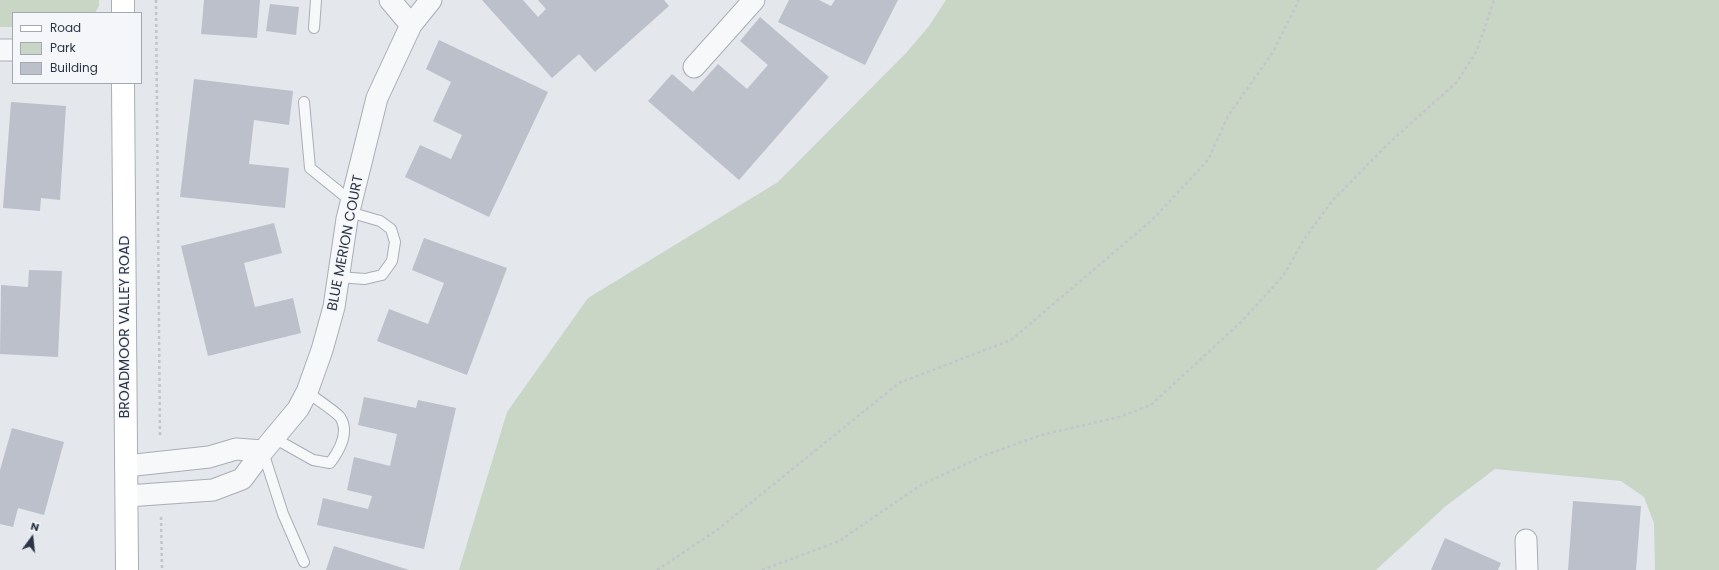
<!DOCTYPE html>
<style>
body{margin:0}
#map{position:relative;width:1719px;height:570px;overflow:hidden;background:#e4e7ec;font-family:Poppins,sans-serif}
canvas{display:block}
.legend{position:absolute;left:12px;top:12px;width:130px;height:72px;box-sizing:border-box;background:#f4f6f9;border:1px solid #a4a8b1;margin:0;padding:5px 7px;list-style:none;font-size:12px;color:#2b3445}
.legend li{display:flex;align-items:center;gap:8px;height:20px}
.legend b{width:20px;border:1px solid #a4a8b1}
.north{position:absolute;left:12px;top:518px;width:40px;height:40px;-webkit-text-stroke:3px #f4f6f9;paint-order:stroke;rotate:15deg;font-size:11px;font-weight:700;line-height:16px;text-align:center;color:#2b3445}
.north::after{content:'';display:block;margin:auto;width:14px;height:18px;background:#2b3445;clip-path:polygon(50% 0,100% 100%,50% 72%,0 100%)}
</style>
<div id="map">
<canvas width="1719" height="570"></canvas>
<ul class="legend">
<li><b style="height:5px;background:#fff"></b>Road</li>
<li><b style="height:11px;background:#c9d6c5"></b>Park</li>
<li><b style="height:11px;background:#bbc0ca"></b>Building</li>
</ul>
<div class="north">N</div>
</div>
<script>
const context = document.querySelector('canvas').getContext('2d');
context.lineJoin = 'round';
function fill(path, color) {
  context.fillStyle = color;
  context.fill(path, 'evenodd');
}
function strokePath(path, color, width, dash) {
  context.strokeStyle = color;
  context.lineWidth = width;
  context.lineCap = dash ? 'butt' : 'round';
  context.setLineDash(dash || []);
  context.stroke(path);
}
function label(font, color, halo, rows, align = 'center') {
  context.font = font + ' Poppins,sans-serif';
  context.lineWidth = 3;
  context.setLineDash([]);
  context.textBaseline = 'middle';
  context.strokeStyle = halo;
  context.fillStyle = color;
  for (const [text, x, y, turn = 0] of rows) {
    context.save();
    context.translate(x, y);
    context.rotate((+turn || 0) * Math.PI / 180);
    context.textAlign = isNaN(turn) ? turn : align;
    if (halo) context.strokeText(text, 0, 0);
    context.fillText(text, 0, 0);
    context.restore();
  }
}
fill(new Path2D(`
 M0,0H99V6L95,13H13V27H0Z
 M946,0H1719V570H1655L1654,523L1644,497L1621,481L1495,469L1446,506L1376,570H459L507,412L588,298L778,182L906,53L929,26Z`), '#c9d6c5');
fill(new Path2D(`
 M204,0H260L257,38L201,34Z
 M482,0H523L538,17L546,9L538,0H664L669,6L595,72L579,54L552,78Z
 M789,0H819L831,6L835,0H898L865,65L778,22Z
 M270,4L299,7L296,35L266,31Z
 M760,17L829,77L739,180L648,101L672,74L693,92L718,64L747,89L768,65L740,41Z
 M439,40L548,92L489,217L405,177L420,145L451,159L462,135L433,121L451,82L426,69Z
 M194,79L293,91L289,125L254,120L249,164L289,168L285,208L180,197Z
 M11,102L66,106L60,200L41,198L40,211L3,208Z
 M274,223L282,253L244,263L255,307L293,298L301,333L208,356L181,246Z
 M424,238L507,268L467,375L377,341L389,309L428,324L444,283L412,270Z
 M29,270L62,271L58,357L0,354L1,285L28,287Z
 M364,397L416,408L418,400L456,408L424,549L317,525L323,498L368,509L372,496L347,490L354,457L390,466L397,434L358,425Z
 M12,428L64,442L44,515L18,508L13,527L0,524V470Z
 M1573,501L1641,506L1636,570H1568Z
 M1445,538L1501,563L1498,570H1431Z
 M334,546L409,570H326Z`), '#bbc0ca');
const lane = new Path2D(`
 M314,28L316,0
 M304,102L310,168L352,202
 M338,277L365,279L382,275L392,261L395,242L391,229L380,221L349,212
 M274,438L313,460L330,463C339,451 350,432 340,417C335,411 315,398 307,392
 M263,452L283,514L304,562`);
const street = new Path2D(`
 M390,0L411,25
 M0,50H13
 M694,67L754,0
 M126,466L209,457L236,449L263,451
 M127,496L213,490L242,479L263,451L298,409L307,392L322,350L334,307L347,219L377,98L411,25L431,0
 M1526,540L1527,570`);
const secondary = new Path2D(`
 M123,0V13
 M123,83L127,570`);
strokePath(lane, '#a9aeb7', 12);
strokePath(street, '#a9aeb7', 23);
strokePath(secondary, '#a9aeb7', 24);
strokePath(new Path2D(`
 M156,0L160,438
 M161,517L162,570
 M657,570L717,530L899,383L1011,340L1152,220L1208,160L1228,116L1273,52L1299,0
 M762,570L839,541L921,485L983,456L1041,435L1119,417L1151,405L1241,322L1283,276L1305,238L1332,201L1390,142L1457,82L1477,50L1494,0`), '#c2c5cb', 2.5, [3, 3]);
strokePath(lane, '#f7f8fa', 10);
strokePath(street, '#f7f8fa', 21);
strokePath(secondary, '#fff', 22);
label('14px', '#2b3445', '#f4f6f9', [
 ["BLUE MERION COURT",346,243,-79],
 ["BROADMOOR VALLEY ROAD",125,327,-90]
]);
</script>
